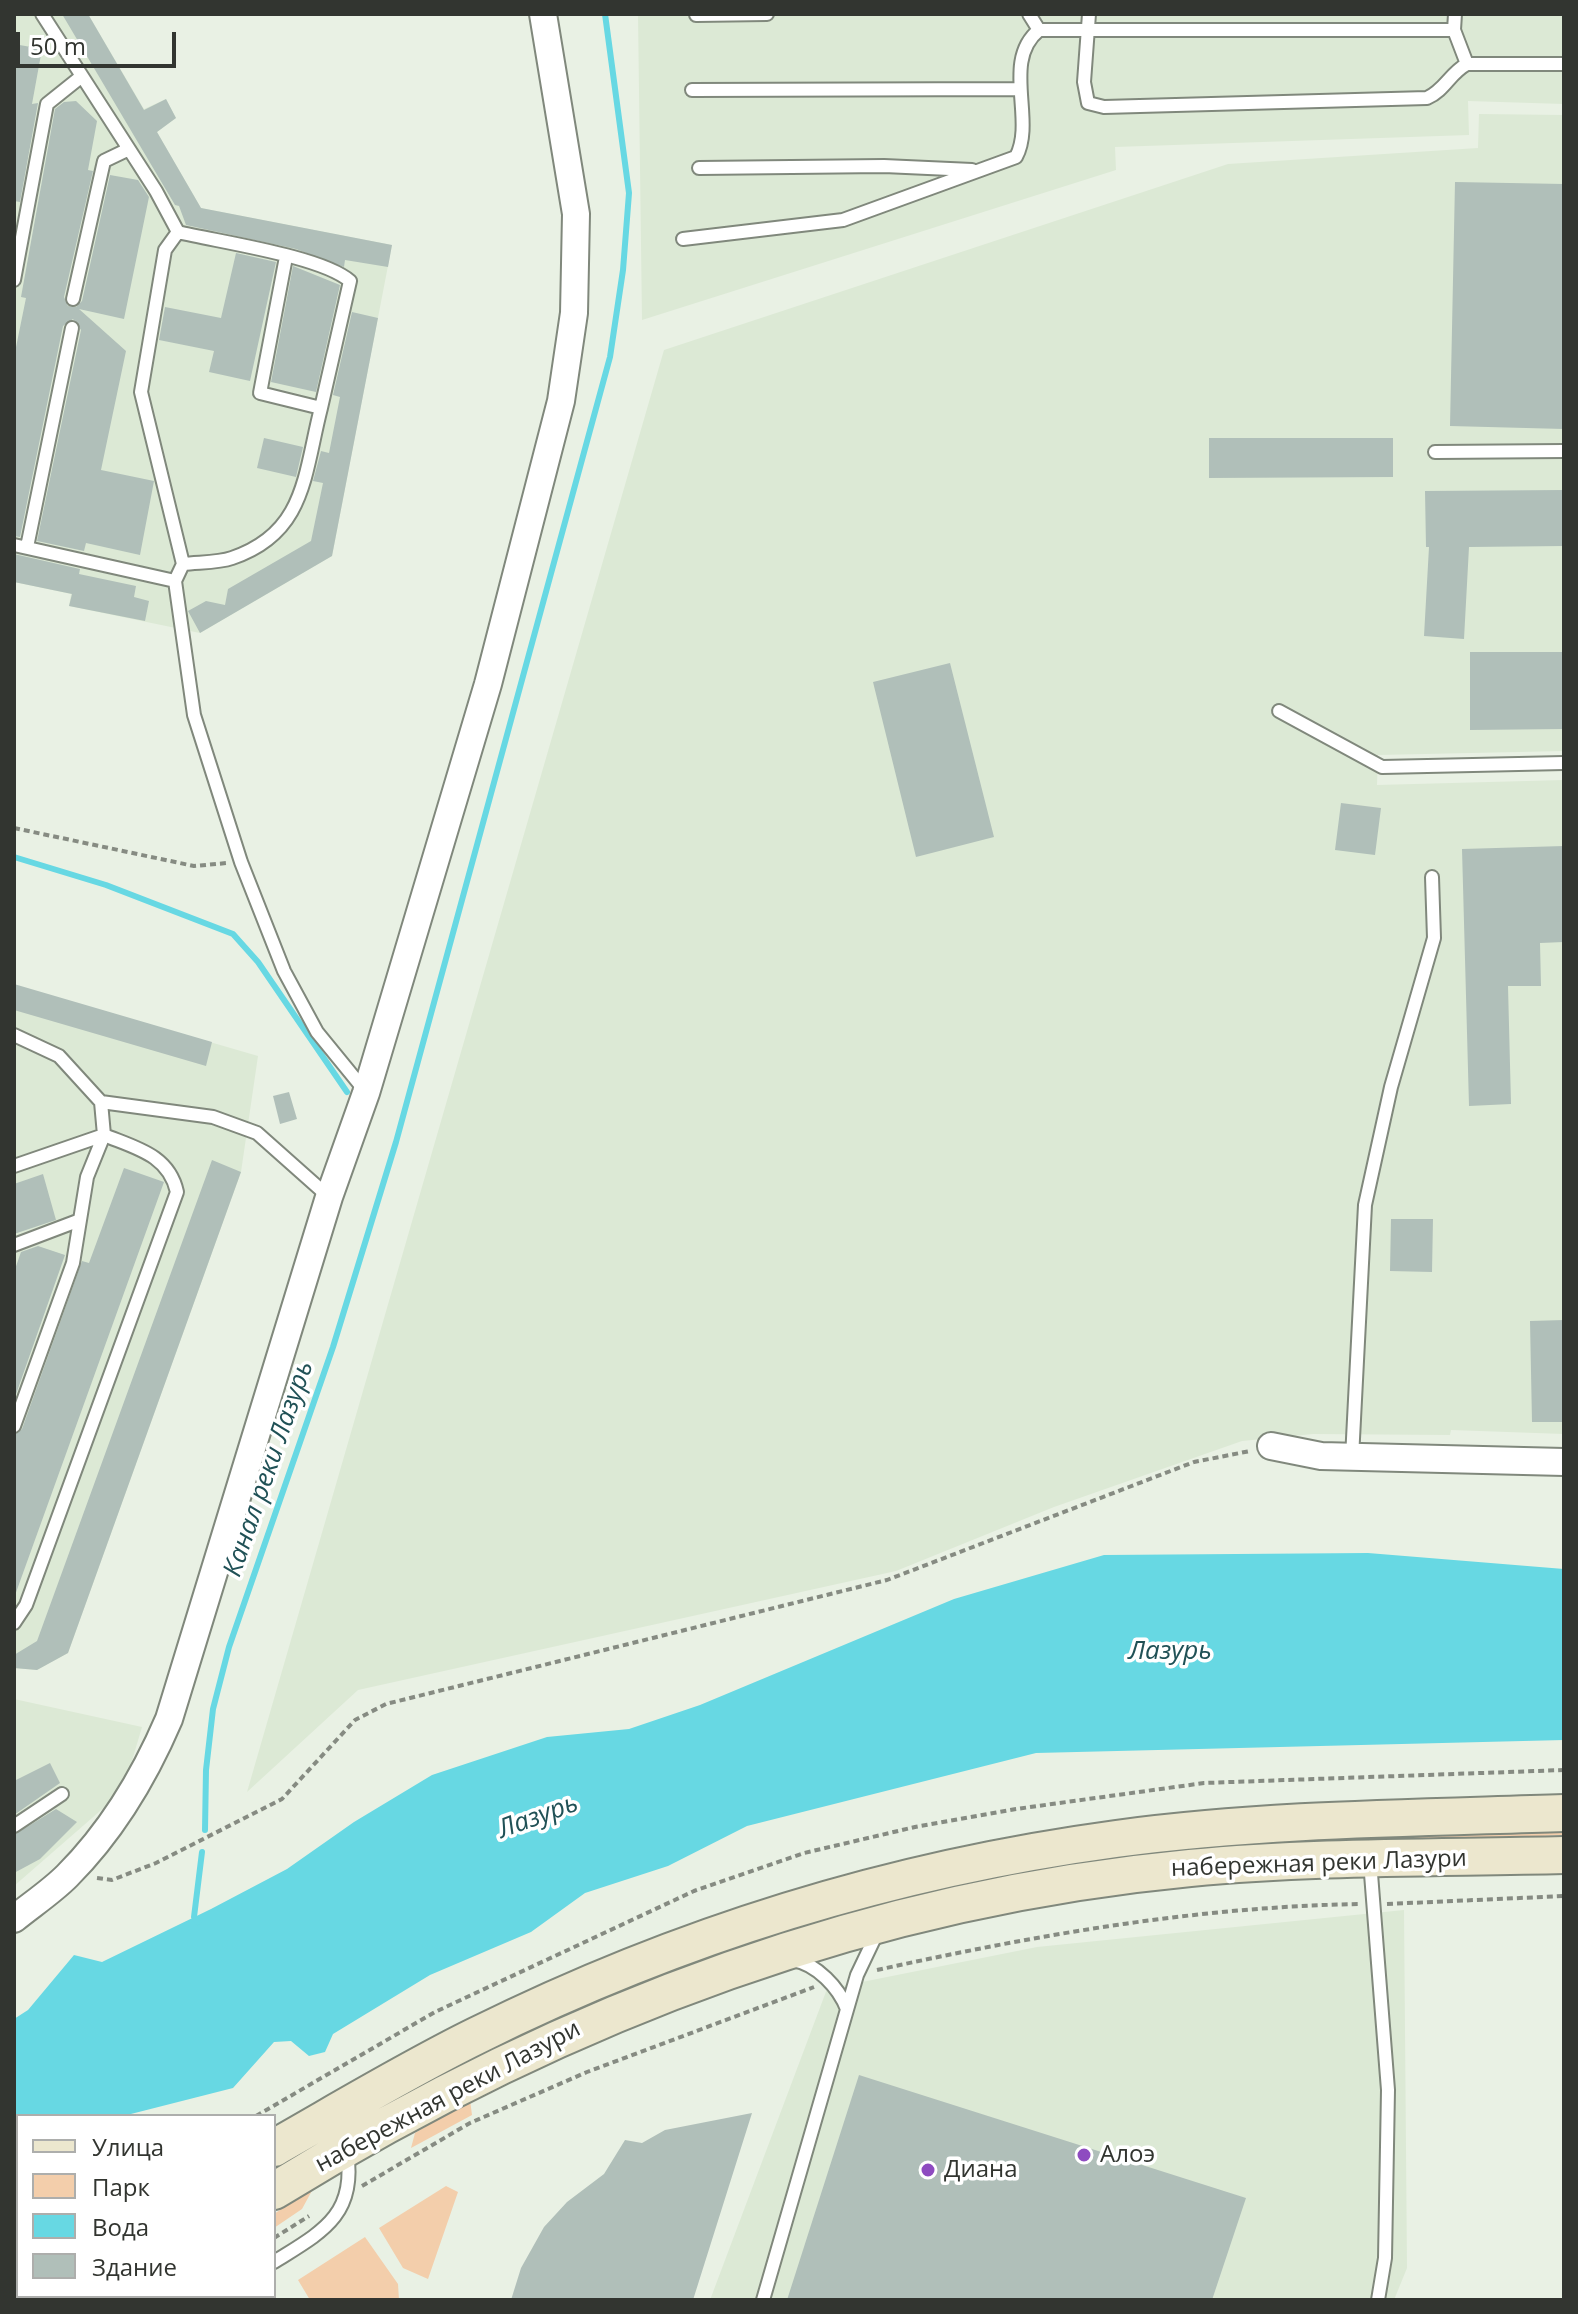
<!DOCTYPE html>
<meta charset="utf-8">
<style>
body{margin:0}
#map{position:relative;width:1578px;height:2314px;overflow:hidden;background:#e9f1e4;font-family:"Open Sans",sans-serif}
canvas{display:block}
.frame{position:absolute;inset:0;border:16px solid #323530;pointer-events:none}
.legend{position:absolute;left:16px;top:2114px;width:260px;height:184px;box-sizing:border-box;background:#fff;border:2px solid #adaeac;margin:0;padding:10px 14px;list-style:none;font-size:24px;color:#323530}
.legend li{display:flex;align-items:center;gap:16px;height:40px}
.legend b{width:40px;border:2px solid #adaeac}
.scale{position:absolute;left:16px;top:32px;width:160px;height:36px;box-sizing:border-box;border:4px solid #323530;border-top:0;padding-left:10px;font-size:24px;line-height:28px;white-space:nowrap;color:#323530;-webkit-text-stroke:6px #fff;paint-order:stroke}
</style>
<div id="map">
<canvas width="1578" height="2314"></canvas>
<div class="frame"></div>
<ul class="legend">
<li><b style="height:10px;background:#ece7ce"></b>Улица</li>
<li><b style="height:22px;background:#f3ceab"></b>Парк</li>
<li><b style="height:22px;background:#67d8e3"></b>Вода</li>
<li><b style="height:22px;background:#b0bfb9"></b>Здание</li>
</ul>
<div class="scale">50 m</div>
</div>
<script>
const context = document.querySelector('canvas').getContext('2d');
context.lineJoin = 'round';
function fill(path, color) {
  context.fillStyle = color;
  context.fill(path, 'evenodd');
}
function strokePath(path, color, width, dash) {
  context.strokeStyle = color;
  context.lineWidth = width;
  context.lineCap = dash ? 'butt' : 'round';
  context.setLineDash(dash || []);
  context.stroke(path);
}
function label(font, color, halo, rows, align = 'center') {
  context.font = font + ' "Open Sans",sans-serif';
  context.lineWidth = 7;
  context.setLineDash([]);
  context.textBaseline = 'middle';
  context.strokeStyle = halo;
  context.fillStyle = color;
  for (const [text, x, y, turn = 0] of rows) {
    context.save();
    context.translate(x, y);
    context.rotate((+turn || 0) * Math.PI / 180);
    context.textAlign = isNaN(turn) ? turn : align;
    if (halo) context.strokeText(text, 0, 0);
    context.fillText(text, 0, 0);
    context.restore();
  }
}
fill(new Path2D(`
 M14,14H88L144,109L166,99L176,118L157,132L201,208L392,245L332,556L200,633L69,606L71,594L14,582Z
 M638,14H1564V104L1468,101L1469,135L1115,147L1116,170L642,320Z
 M1479,114L1564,115V751L1378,755L1377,785L1564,780V1434L1451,1430L1450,1435L1313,1434L1242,1441L1054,1507L896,1571L358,1690L247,1792L664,350L1228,164L1478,148Z
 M14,985L258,1056L241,1172L68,1653L37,1670L14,1668Z
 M14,1699L142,1727L123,1791L14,1886Z
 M1404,1910L1407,2268L1394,2300H710L827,1989L1037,1947Z`), '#dce9d5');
fill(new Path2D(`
 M1564,1825V1835L1267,1848L962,1887L829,1919L713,1955L540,2029L369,2122L362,2118L543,2017L850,1904L1126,1850Z
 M470,2100L472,2115L411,2148L415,2133Z
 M446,2186L458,2192L428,2279L403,2268L379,2228Z
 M314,2187L302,2209L274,2228V2214Z
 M365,2237L398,2284L399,2300H310L298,2280Z`), '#f3ceab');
fill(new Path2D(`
 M1368,1553L1564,1569V1740L1036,1753L747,1826L668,1866L585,1893L531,1932L430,1975L333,2034L325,2052L309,2056L291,2041L274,2042L233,2088L123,2116H18V2147L14,2151V2019L28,2010L74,1955L102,1962L211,1909L287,1869L354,1822L432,1775L547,1737L629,1729L700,1705L954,1599L1104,1555Z`), '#67d8e3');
strokePath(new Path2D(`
 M14,857L106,885L233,934L258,962L347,1092
 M205,1830L206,1770L213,1709L229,1647L333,1347L396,1142L610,357L623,270L629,193L605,14
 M198,1922L194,1917L202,1852`), '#67d8e3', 6);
fill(new Path2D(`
 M62,14H88L144,110L166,99L176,118L157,132L201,208L392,245L388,267L345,260L344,267L296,249L186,225L179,206L175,205Z
 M14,44L42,49L32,104L38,103L20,202L14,201Z
 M76,101L97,121L88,170L93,171L64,297L68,306L76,307L82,301L110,175L138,180L149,197L124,319L79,309L126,351L101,470L154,481L140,555L86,543L84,551L37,541L81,330L73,319L63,326L20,537L14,536V357L26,298L21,297L55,109L64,102Z
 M1455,182L1564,184V429L1450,426Z
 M236,253L276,262L250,381L209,372L214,351L159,340L165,307L221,318Z
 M293,266L340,285L316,392L271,382Z
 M352,312L378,318L332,556L200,633L188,611L206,601L225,605L228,589L311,541L323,483L313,481L321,451L329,453L340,397L333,395Z
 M264,438L303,447L296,477L257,468Z
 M1209,438H1393V477L1209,478Z
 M1564,490V546L1469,547L1464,639L1424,636L1429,547H1426L1425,491Z
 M14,554L80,569L79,574L136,586L134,597L149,601L145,621L69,606L72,594L14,582Z
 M1470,652H1564V729L1470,730Z
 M950,663L994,837L916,857L873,682Z
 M1341,803L1381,808L1375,855L1335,850Z
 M1564,846V942L1540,943L1541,986H1508L1511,1104L1469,1106L1462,849Z
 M14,984L212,1042L206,1066L14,1010Z
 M289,1092L297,1119L280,1124L273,1096Z
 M212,1160L241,1172L68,1653L37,1670L14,1668V1655L37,1641Z
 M124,1168L164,1182L14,1598V1435L22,1429L82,1261L89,1263Z
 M43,1174L56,1220L14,1234V1184Z
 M1391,1219H1433L1432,1272L1390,1271Z
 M38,1246L65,1255L14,1400V1272L21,1252Z
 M1564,1320V1422H1532L1530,1321Z
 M50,1763L60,1783L14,1815V1781Z
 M56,1809L77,1822L40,1859L14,1873V1835Z
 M859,2075L1246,2198L1212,2300H787Z
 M752,2113L693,2300H511L521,2268L544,2227L567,2202L604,2174L625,2140L642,2143L665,2130Z`), '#b0bfb9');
const lane = new Path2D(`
 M42,14L156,191L178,232L165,250L141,392L183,564L175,581L194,715L241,862L284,971L317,1032L366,1092
 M1029,14L1039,30
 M1089,14L1084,82L1088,103L1104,107L1427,98C1445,90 1450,73 1467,64H1564
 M696,15L767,14
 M1454,30L1455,14
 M692,90L1020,89
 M699,168L884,166L972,170
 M178,232C219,242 321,256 350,281L321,408L260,393L286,257
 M683,239L843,220L1016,157C1036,120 1001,61 1039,30H1454L1467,64
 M14,280L47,104L82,76
 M73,299L104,161L129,149
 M1435,452L1564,451
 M14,545L175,581
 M27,547L72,328
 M183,564C198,562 218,563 232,558C306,533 304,474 321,408
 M1279,711L1382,767L1564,763
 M14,1035L59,1056L101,1102L213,1117L257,1133L329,1197
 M14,1166L104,1135C136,1148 169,1155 177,1192L26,1605L14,1623
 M14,1245L80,1220
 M14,1426L73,1263L87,1177L104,1135L101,1102
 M1352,1458L1365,1205L1391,1087L1434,938L1432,877
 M14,1826L62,1794
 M1370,1861L1388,2090L1385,2258L1378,2300
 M793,1960C817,1964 839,1988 847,2009
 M274,2262C320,2233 357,2216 347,2153
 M137,2296L142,2300
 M214,2300L221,2296
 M763,2300L857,1975L877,1933`);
const street = new Path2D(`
 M1271,1446L1321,1456L1564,1462
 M14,1919C31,1905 51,1892 67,1876C111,1832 145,1775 169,1719L329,1197L366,1093L488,684L561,401L574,313L576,214L543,14`);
const secondary = new Path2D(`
 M274,2148C341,2110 407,2070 476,2036C677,1936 894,1869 1116,1839C1265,1819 1415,1818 1564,1813
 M274,2191C554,2018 860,1899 1190,1868C1314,1856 1440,1858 1564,1855
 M14,2296L18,2294
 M97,2300L104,2296`);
strokePath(lane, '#80887c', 16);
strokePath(street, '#80887c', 30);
strokePath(secondary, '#80887c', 40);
strokePath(new Path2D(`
 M14,828L194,866L227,863
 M97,1878L112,1880L156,1863L282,1799L355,1720L386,1704L887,1580L1194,1462L1250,1451
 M1387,1904L1564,1896
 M877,1970C1037,1935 1195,1907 1359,1904
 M256,2116L435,2012L694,1891L804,1853L915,1827L1016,1809L1204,1783L1564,1770
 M362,2186L470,2123L587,2072L814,1987
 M274,2238L309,2216
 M14,2256L18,2254
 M178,2300L184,2296`), '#868b82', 4, [6, 4]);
strokePath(lane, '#fff', 12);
strokePath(street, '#fff', 26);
strokePath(secondary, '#ece7ce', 36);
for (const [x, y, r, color] of [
 [1084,2155,8,"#8e4bc0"],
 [928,2170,8,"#8e4bc0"]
]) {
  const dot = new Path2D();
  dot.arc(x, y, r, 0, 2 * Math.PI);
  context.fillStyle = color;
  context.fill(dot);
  strokePath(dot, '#fff', 3);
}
label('24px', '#323530', '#fff', [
 ["набережная реки Лазури",1319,1864,-2],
 ["набережная реки Лазури",448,2097,-28]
]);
label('24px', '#323530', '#fff', [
 ["Алоэ",1100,2155],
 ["Диана",944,2170]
], 'left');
label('italic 26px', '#205156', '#fff', [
 ["Канал реки Лазурь",269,1469,-71],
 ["Лазурь",1170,1652],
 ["Лазурь",538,1817,-20]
]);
</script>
